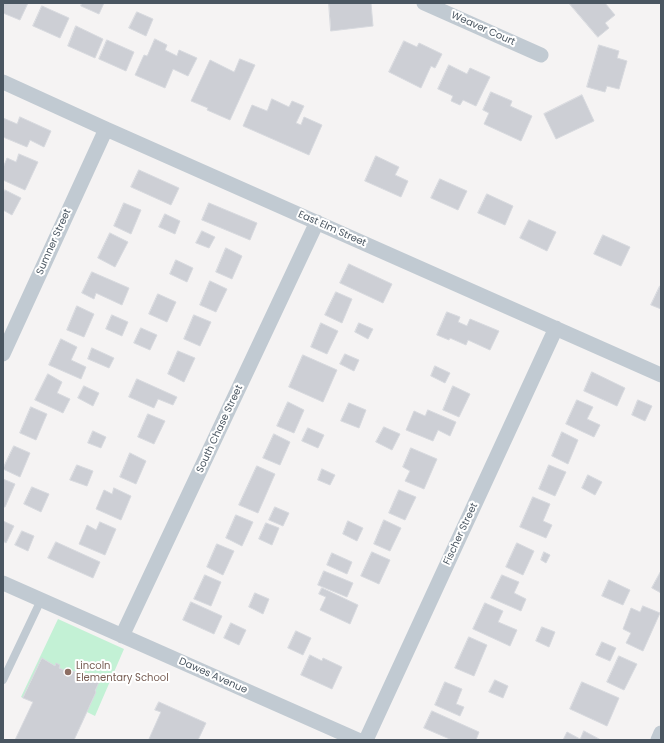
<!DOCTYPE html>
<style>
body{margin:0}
#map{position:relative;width:664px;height:743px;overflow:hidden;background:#f5f3f3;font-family:Poppins,sans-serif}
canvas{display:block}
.frame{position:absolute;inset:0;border:4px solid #4a5661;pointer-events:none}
</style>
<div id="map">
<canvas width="664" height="743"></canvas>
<div class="frame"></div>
</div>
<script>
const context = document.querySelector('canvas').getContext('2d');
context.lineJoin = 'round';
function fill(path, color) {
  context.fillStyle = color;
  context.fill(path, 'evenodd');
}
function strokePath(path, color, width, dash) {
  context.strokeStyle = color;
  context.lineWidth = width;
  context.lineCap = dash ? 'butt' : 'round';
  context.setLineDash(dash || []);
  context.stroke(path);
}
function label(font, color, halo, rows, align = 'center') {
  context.font = font + ' Poppins,sans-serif';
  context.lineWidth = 4;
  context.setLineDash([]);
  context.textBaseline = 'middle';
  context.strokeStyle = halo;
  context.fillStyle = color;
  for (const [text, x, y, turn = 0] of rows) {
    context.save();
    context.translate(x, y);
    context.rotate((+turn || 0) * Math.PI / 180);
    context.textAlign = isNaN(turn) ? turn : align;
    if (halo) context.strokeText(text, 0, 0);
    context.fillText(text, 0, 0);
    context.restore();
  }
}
fill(new Path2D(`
 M58,619L124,649L95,716L87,712L96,692L95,691L99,682L74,671L73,672L67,670L66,671L59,668L60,665L55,666L42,658L23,698L21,697Z`), '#c3f1d5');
const building = new Path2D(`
 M3,3H28L20,20L3,13Z
 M82,3H104L99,14L81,6Z
 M329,3H371L373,26L331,31Z
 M569,3H605L615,15L605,23L609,28L598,37Z
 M42,6L69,18L60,38L33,26Z
 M137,12L153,19L146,36L129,28Z
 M76,26L103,39L95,58L68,46Z
 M155,39L167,45L165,50L177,56L179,50L197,58L188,76L173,69L165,88L135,75L144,55L147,56Z
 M107,40L134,52L126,71L99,59Z
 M404,41L417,47L419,43L442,54L435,68L431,66L421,88L389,72Z
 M599,45L619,51L617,58L627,61L619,89L607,86L605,92L587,87Z
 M240,59L255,65L230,120L207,110L208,108L191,101L210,60L234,72Z
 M449,65L467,74L470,68L490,77L476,106L463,100L460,105L451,101L453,96L438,89Z
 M491,92L512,101L510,106L532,116L521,141L484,124L489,113L483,110Z
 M582,95L594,121L556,139L544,114Z
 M272,99L289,107L292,101L304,106L296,123L301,125L304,117L322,125L309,155L243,126L252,105L267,111Z
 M20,117L51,131L44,147L30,140L27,147L3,137V118L17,124Z
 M19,154L38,162L25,190L3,180V168L7,158L16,162Z
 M376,156L399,167L395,175L408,181L401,197L365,181Z
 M139,170L179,188L171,205L131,187Z
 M440,179L467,191L458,210L431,198Z
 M5,190L21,198L12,215L3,210V193Z
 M487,194L513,206L505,225L478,213Z
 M124,203L141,210L131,234L114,226Z
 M209,203L257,223L250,240L202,220Z
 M165,214L180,221L175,234L159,227Z
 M529,220L556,232L547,251L520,238Z
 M202,231L215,237L209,248L196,243Z
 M110,233L128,242L115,267L98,258Z
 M603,235L630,247L621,266L594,254Z
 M226,248L242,256L232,279L216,272Z
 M176,260L193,268L187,282L170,274Z
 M349,264L392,284L383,303L340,283Z
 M92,272L129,288L122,305L96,293L94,299L82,293Z
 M210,281L227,289L216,312L200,305Z
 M660,286H661V309L651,305Z
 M336,292L352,299L342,323L325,315Z
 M158,294L176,302L167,322L149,314Z
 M77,306L94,314L84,337L67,330Z
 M447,312L460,317L458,322L467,326L470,319L499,331L490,350L468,340L466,345L450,338L449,340L437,335Z
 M112,315L128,322L122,336L106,329Z
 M194,315L211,322L200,346L184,339Z
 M321,323L338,331L327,354L311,347Z
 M359,323L373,329L368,339L355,332Z
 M141,328L157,335L150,350L134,343Z
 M61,339L77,347L71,360L86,367L81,379L49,365Z
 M92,348L114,358L109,368L88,359Z
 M178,351L195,358L184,382L168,374Z
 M345,354L359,360L354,371L340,364Z
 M303,355L337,370L323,402L289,387Z
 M435,366L450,373L445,383L431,376Z
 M592,372L625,388L617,406L584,391Z
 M48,374L62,382L57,393L70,399L63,413L35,400Z
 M137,379L177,397L173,405L158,399L154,408L129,397Z
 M84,386L99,393L93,406L78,398Z
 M453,386L470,394L459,417L443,410Z
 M577,400L593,407L587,419L600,425L594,437L566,424Z
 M638,400L652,406L645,421L632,415Z
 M288,402L304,410L294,433L277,426Z
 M349,403L366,410L359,428L341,421Z
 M31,407L47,414L36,440L20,433Z
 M428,410L456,422L450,436L438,430L433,441L406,430L414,411L425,416Z
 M148,414L165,421L154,444L138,437Z
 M384,427L400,434L392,450L376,442Z
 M308,428L324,435L318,448L302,441Z
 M93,431L106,437L101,448L88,443Z
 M562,432L578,440L568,464L552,456Z
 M274,434L290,442L280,465L263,458Z
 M14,446L30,453L20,477L3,469Z
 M411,448L437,459L424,489L405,481L410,471L403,467Z
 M130,453L146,461L136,484L120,477Z
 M77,465L93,471L87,486L70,480Z
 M549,465L566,472L555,496L539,489Z
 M257,466L275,474L258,513L239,505Z
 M322,469L335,475L330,485L318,480Z
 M588,475L602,482L595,495L582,488Z
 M3,479L15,484L5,507H3Z
 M32,487L49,494L41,512L24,504Z
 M114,488L131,496L121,520L96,509L104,490L112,494Z
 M399,490L416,497L405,520L389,513Z
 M533,497L550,504L543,521L552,525L546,538L520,527Z
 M275,507L289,513L283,526L269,520Z
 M236,515L253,522L242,546L226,538Z
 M384,520L401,528L390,551L374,544Z
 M3,521L14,526L6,543L3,541Z
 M348,521L363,528L357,541L343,534Z
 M100,522L116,529L105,555L79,544L87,525L96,530Z
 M266,523L279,528L272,545L259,539Z
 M22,531L34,536L28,551L15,545Z
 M56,542L100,562L93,578L48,558Z
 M517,543L534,551L523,575L506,567Z
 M217,544L234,551L223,575L207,567Z
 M372,552L390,560L379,584L361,576Z
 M544,552L550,555L546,563L541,560Z
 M332,553L352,562L347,574L327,565Z
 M324,571L353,583L347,597L318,585Z
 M661,571V593L652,588Z
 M205,575L221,582L211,606L194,599Z
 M502,575L519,582L514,593L526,599L521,611L491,598Z
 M609,580L630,590L623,605L602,596Z
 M322,588L358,605L350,624L320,610L326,597L319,594Z
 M255,593L269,599L263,614L249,607Z
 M191,602L222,616L214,634L183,620Z
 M485,603L503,611L498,622L517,630L510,646L473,629Z
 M643,606L660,613L643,651L626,643L631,633L623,629L631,608L640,612Z
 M231,623L246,630L239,645L224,638Z
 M542,627L555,632L549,647L536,641Z
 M296,631L311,638L303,655L288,648Z
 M469,637L487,645L474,676L455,668Z
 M602,642L616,648L610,661L596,655Z
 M310,655L322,661L323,658L342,667L332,689L301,675Z
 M619,656L637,664L624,690L607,682Z
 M42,658L55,666L56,663L60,665L59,668L66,671V670L73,672V671L99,682L95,691L96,692L74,740H15L33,702L23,698Z
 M495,680L508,686L503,698L489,692Z
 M445,682L462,689L456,704L464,707L460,716L435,705Z
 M582,682L619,698L607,726L570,709Z
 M159,702L206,723L198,740H152L149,739L161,712L155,710Z
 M432,711L479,732L476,740H452L424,728Z
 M584,731L601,740H563L567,732L580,739Z`);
fill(building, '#cdcfd5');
strokePath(building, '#d7d9de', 1);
strokePath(new Path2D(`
 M3,680L41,600`), '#c1cad2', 8);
strokePath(new Path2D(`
 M424,3L541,55
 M3,82L106,129L661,375
 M3,354L106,129
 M3,583L358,740
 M122,636L317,222
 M366,740L556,328
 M658,740L661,733`), '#c1cad2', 15);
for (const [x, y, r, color] of [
 [68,672,4,"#8d6e63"]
]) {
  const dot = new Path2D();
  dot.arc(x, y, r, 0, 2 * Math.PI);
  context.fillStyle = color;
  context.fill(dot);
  strokePath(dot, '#fff', 1.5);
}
label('10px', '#4a5661', '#fff', [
 ["Weaver Court",483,29,24],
 ["East Elm Street",332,229,24],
 ["Sumner Street",54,242,-66],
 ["South Chase Street",220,429,-65],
 ["Fischer Street",461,534,-65],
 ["Dawes Avenue",213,676,24]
]);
label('10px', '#785e54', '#fff', [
 ["Lincoln",76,666],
 ["Elementary School",76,678]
], 'left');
</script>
